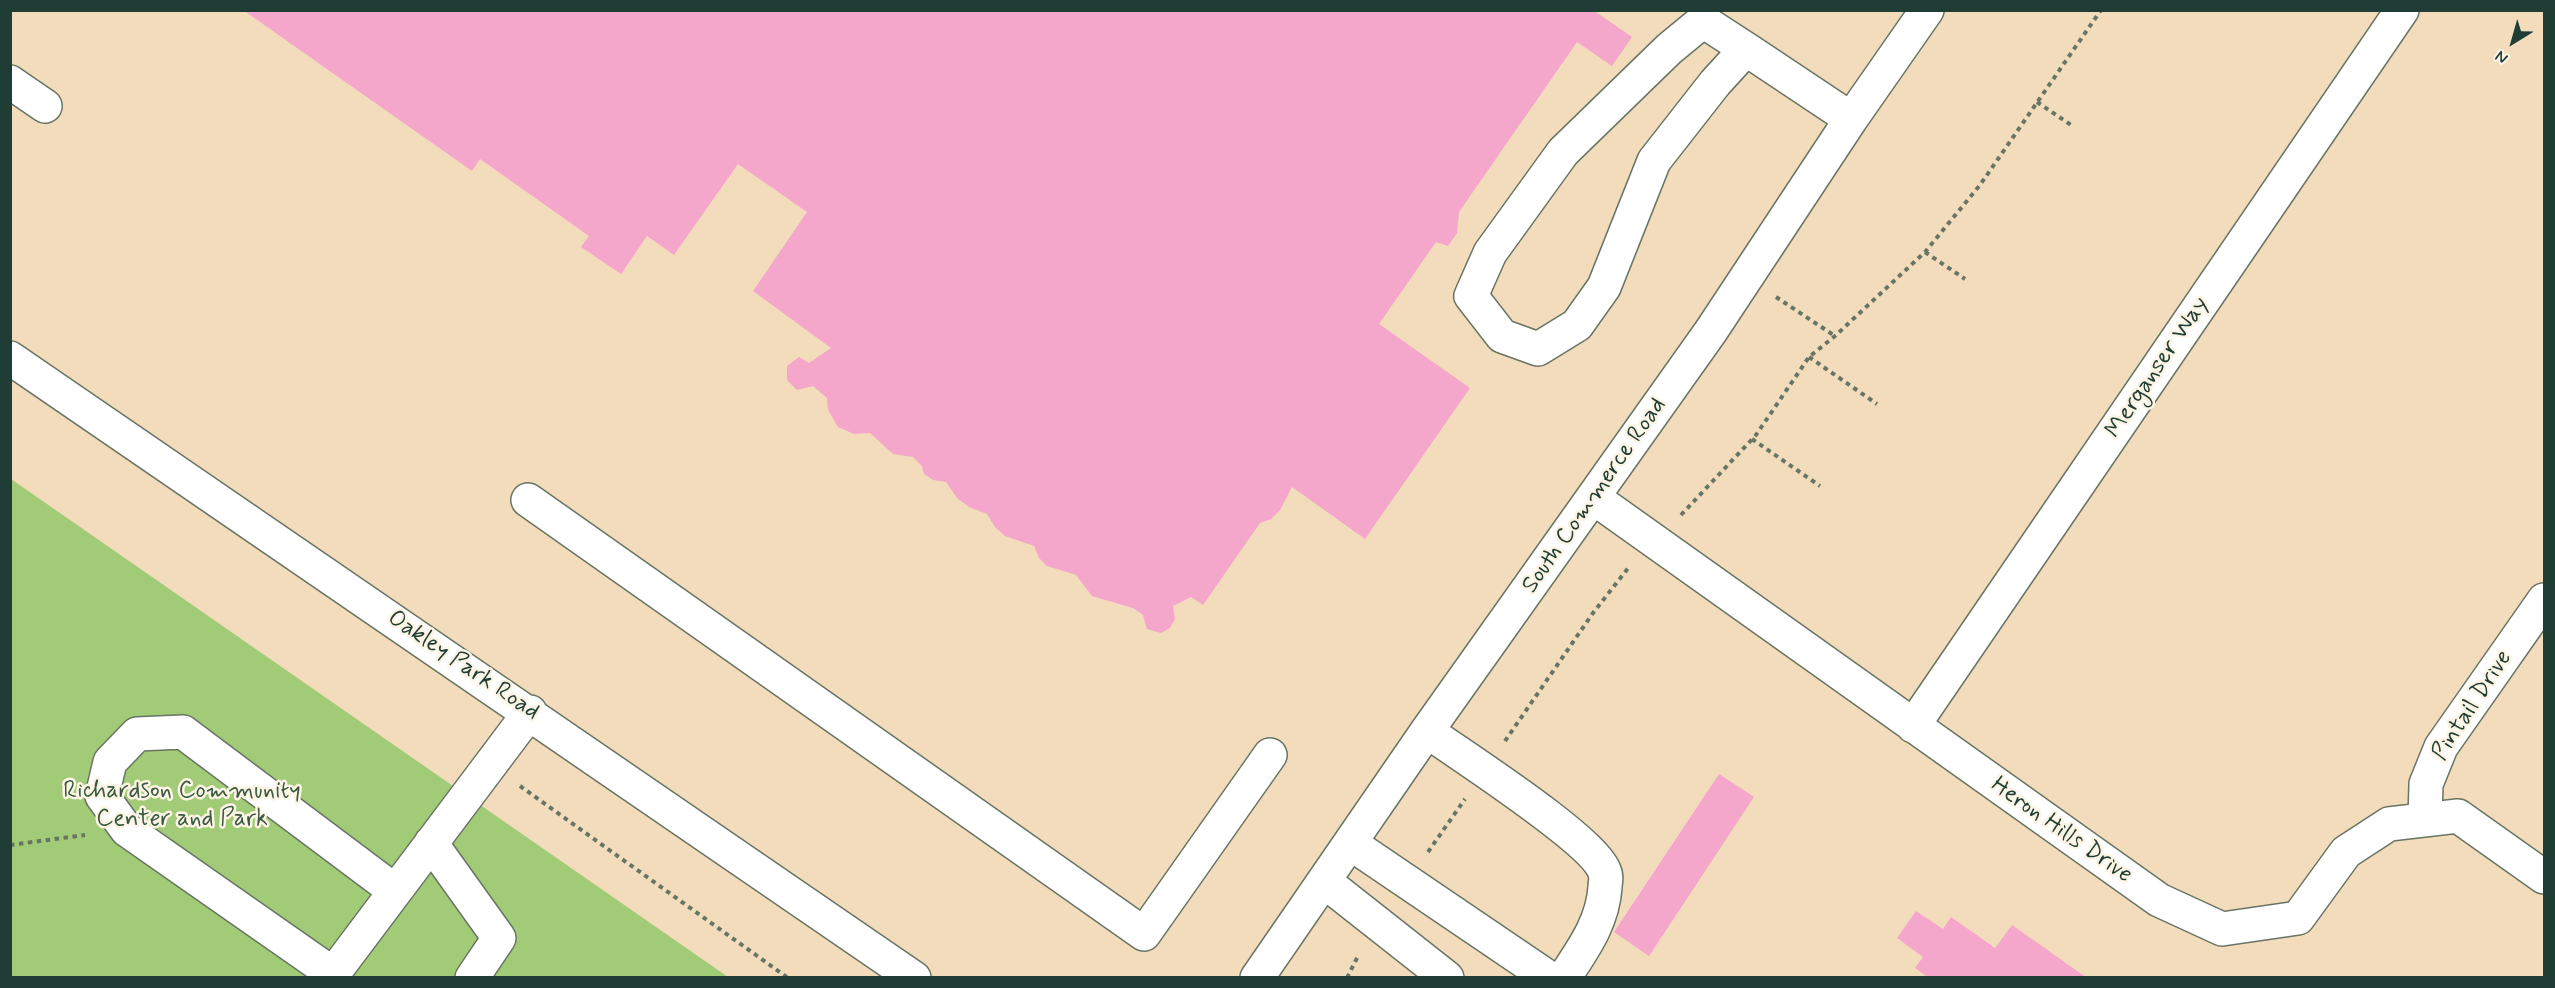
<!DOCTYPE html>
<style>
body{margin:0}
#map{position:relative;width:2555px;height:988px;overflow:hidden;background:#f2dcbc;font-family:Mynerve,sans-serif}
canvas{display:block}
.frame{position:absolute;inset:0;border:12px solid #1f3d34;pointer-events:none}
.north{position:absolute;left:2483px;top:12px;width:60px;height:60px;-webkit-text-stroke:4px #fcf5e5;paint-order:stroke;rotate:217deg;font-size:16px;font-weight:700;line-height:24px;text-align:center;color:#1f3d34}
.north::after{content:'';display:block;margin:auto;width:21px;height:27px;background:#1f3d34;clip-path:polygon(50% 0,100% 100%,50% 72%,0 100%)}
</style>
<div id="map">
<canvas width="2555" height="988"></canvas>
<div class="frame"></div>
<div class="north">N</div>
</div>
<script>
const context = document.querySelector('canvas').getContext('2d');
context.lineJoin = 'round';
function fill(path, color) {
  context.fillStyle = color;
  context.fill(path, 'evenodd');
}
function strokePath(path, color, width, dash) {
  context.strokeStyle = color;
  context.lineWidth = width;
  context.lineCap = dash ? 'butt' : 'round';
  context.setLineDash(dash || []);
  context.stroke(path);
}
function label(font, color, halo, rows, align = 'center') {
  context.font = font + ' Mynerve,sans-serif';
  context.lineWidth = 5;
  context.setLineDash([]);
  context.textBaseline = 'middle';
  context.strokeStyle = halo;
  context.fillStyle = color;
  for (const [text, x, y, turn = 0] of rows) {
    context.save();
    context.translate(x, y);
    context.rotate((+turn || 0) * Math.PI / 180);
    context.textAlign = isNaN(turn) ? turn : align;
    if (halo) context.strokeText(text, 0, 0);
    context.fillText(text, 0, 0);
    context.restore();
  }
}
fill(new Path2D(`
 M11,479L728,977H11Z`), '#a2cb77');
fill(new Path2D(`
 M243,10H1593L1632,37L1612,66L1577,42L1459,212L1457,233L1448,246L1436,242L1379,324L1470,388L1365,539L1292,487L1280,510L1271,519L1260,523L1203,605L1191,597L1173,606L1175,619L1170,628L1161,633L1147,629L1143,615L1133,608L1092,596L1076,575L1047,566L1039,558L1034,546L1005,536L995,527L987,514L969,507L957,498L946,482L933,480L924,474L922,466L913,457L893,454L870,433L854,434L838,427L828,410L827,398L813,386L797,390L787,380V366L799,357L809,363L831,348L753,291L807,212L738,164L674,255L647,236L621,274L581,247L589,236L480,159L472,171Z
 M1719,774L1754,797L1649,956L1614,932Z
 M1916,911L1943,929L1951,917L1995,948L2012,925L2087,978H1929L1915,968L1923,957L1897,938Z`), '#f5a6cb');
const minor = new Path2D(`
 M1746,49L1703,21L1669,49L1563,152L1490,253L1471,296L1502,336L1538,349L1577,325L1604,287L1654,161L1715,83L1746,49L1851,119
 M10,82L45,106
 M10,358L914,978
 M1594,498L2159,900L2222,929L2298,918L2346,852L2389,824L2458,816L2544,877
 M528,500L1144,934L1270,755
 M1913,726L2402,10
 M1427,731C1460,755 1596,841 1605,873C1607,877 1605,883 1605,887C1603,922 1583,949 1564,978
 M2425,820L2426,784L2441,747L2544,600
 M431,843L499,938L472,978
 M1350,843L1549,978
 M1324,881L1447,978
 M333,974L530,712
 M334,978L333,974L127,830L102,796L110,762L137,734L183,732L395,891
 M1257,978L1427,731L1711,331L1851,119L1927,10`);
strokePath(minor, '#697564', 36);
strokePath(new Path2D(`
 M2037,102L2071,125
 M1925,252L1965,279
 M1776,297L1835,336
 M1809,357L1877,404
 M1752,439L1820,486
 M1681,515L1756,435L1809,357L1835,336L1925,252L1980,185L2101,10
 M1505,741L1593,613L1629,567
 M520,786L788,978
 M10,845L85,835
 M1428,852L1465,799
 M1347,978L1358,956`), '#697564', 4, [4.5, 4.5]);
strokePath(minor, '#fff', 33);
label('24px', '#1f3d34', '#fcf5e5', [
 ["Merganser Way",2158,368,-56],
 ["South Commerce Road",1595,496,-55],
 ["Oakley Park Road",463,666,34],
 ["Pintail Drive",2473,706,-57],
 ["Heron Hills Drive",2061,831,35]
]);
label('24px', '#395941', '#fcf5e5', [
 ["Richardson Community",182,792],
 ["Center and Park",182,820]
]);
</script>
